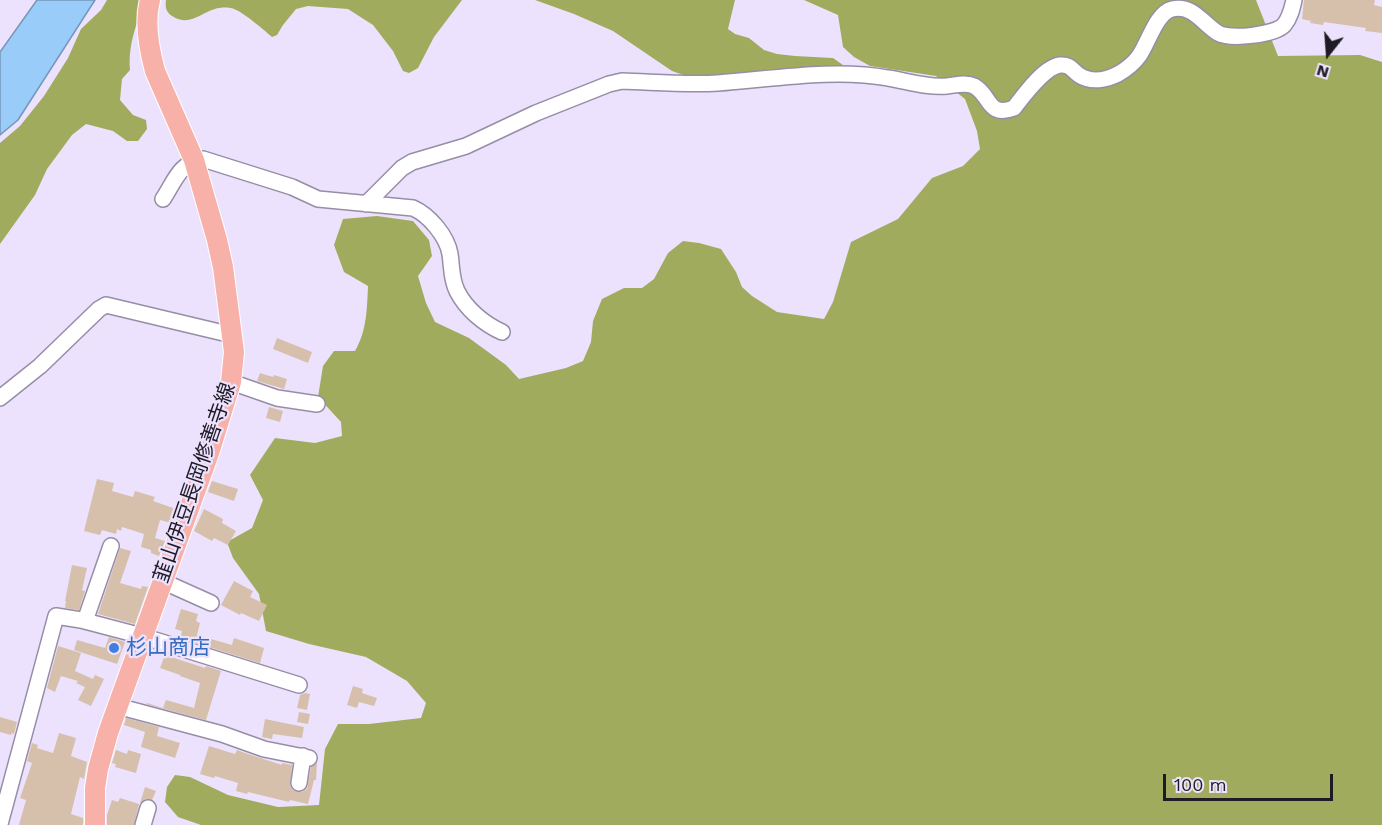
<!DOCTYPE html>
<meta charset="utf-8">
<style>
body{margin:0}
#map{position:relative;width:1382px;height:825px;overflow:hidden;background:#ece2fd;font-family:"Work Sans",sans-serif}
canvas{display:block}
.north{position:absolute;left:1298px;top:24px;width:60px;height:60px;-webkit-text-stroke:4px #ece2fd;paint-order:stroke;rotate:197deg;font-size:16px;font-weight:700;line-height:24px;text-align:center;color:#1e1b24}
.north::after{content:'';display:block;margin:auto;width:21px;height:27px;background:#1e1b24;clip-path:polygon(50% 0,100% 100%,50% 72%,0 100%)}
.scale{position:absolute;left:1163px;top:774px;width:170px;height:27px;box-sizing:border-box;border:3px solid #1e1b24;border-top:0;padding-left:8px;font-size:18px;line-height:21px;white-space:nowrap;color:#1e1b24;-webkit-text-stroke:4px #ece2fd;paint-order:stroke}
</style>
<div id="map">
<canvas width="1382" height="825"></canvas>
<div class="north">N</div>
<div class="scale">100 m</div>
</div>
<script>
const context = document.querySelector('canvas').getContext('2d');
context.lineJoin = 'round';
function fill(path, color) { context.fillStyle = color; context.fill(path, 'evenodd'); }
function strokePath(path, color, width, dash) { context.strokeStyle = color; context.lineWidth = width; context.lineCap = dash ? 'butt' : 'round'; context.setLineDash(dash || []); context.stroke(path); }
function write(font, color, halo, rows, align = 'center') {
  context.font = font + ' "Work Sans","Noto Sans JP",sans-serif'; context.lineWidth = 4.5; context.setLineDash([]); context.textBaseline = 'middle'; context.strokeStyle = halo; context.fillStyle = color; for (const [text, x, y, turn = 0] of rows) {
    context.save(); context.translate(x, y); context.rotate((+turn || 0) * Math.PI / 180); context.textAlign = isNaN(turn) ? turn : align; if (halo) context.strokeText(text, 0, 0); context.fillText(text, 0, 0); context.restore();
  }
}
const forest = new Path2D(`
 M 107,0 L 144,0 C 137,25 128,43 130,70 L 122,79 L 120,100 L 133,115 L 146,120 L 147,129 L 138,141 L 127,141 L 113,131 L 86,124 L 72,135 L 47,169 L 35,195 L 0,244 L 0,143 L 20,126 L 44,96 L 68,58 L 81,29 L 101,10 Z
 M 166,0 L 462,0 L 434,37 L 418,68 L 409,73 L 403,71 L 393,51 L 373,25 L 348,9 L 308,6 L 296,9 L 283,25 L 277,35 L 272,37 C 264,30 243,12 234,9 C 230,7 220,7 215,9 C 200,13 190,27 172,16 C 166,12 165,7 166,0 Z
 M 535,0 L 735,0 L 728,29 L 735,34 L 749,38 L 764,50 L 777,54 L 795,56 L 833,58 L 843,65 L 841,70 L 692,78 L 672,71 L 613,31 L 574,14 Z
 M 804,0 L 1256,0 L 1278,56 L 1360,55 L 1382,62 L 1382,825 L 201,825 L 178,817 L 165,802 L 167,787 L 175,775 L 190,777 L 228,795 L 278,807 L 319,805 L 325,749 L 338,724 L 369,724 L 421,718 L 426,703 L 407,681 L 366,657 L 309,644 L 266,631 L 259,594 L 233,558 L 227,542 L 252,528 L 263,500 L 250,475 L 275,438 L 315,443 L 342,436 L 341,422 L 318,397 L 323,366 L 334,351 L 355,351 C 367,331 367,308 368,286 L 344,272 L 334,245 L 343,219 L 377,216 L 413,221 L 429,240 L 432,256 L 418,276 L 426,303 L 435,322 L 469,338 L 506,365 L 519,379 L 566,368 L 583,361 L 591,342 L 593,321 L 602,299 L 624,288 L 642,288 L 654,279 L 668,253 L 683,241 L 699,243 L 721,249 L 736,272 L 742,287 L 752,296 L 777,312 L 824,319 L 833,302 L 851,242 L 898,219 L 932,178 L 963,166 L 980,149 L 977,131 L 965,99 L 936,76 L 870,66 L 854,57 L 843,47 L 838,15 Z`);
const water = new Path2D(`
 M 37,0 L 95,0 L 18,120 L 0,135 L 0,52 Z`);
const building = new Path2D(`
 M 1304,0 L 1375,0 L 1374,5 L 1382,7 L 1382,33 L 1365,31 L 1366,28 L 1324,22 L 1323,25 L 1310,23 L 1311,21 L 1302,19 Z
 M 277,338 L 312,352 L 308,363 L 273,349 Z
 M 260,373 L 273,377 L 274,375 L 287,379 L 284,389 L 257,381 Z
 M 269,407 L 283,411 L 280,422 L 266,418 Z
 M 97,479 L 114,483 L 112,491 L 133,497 L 135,491 L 155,497 L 153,501 L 176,509 L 171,523 L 160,520 L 155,538 L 165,541 L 159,556 L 151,553 L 151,550 L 141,547 L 144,534 L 122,527 L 121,531 L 117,529 L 116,534 L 102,530 L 100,535 L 84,531 Z
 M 212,481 L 238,489 L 234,501 L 208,492 Z
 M 204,509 L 223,519 L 222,523 L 236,531 L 228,545 L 214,538 L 212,541 L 194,531 Z
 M 120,548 L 131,551 L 120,583 L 141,589 L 142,586 L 148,587 L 135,624 L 98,614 Z
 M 72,565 L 87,568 L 82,590 L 85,591 L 79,610 L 65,608 L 66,601 L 65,601 Z
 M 234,581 L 253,591 L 250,597 L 267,605 L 259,621 L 241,613 L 240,615 L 221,605 Z
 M 181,609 L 198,614 L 196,621 L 200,623 L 197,635 L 232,645 L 234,638 L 264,648 L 260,663 L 180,638 L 182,631 L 175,629 Z
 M 109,637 L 125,642 L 117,664 L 74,650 L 77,640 L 105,648 Z
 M 58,646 L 81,653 L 75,671 L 93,679 L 95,675 L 104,679 L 91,706 L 78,700 L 85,687 L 76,683 L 78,681 L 61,676 L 55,692 L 47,688 Z
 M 165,655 L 205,668 L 206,666 L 221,671 L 206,720 L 146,704 L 147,703 L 163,708 L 166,700 L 194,708 L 200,683 L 180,676 L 180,675 L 160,668 Z
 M 353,686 L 363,689 L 362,693 L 377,698 L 374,706 L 359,702 L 357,708 L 347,705 Z
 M 305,693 L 310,694 L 307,710 L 297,708 L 300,695 Z
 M 299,712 L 310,714 L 308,724 L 297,722 Z
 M 0,717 L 17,722 L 14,734 L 12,733 L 11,735 L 0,732 Z
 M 126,718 L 159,727 L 157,736 L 180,743 L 175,758 L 141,747 L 145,732 L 124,725 Z
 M 265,719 L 304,727 L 302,738 L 273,734 L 272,739 L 262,737 Z
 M 59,733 L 76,738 L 71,756 L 87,762 L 84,779 L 80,777 L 71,814 L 83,818 L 83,825 L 19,825 L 26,800 L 20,798 L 32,763 L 27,761 L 32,743 L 38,745 L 37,748 L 53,753 Z
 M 209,746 L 235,754 L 237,750 L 245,753 L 282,765 L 282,763 L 292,765 L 290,786 L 293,790 L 297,792 L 302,792 L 307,789 L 311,767 L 317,763 L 316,780 L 314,780 L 308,804 L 290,800 L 289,802 L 248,792 L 247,794 L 236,791 L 238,783 L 215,776 L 214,778 L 200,774 Z
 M 116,750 L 127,754 L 128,750 L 141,754 L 136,773 L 115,767 L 116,764 L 112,763 Z
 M 145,787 L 156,791 L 152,800 L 145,799 L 140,803 Z
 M 120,798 L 139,804 L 134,825 L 107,825 L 107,815 L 112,800 L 118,802 Z`);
const minor = new Path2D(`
 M 163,199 C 175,181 179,163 203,159 L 292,187 L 318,199 L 413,208 C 429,215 447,236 450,254 C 452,267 451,279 457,291 C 466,309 484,324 502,332
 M 366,204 L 402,168 L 412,162 L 466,146 L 536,113 L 609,84 L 622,81 C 654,82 686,85 718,83 C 773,79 834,68 888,78 C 907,81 928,88 947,86 C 956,85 966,82 974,86 C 991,95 987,118 1014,108 C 1024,95 1044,67 1060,65 C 1070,64 1073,71 1079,75 C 1091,83 1106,80 1118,74 C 1125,70 1134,63 1139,56 C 1148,44 1156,13 1172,9 C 1193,4 1203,24 1218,33 C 1230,40 1275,35 1284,25 C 1290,18 1292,9 1294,0
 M 231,382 L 277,398 L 317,404
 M 0,398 L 40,366 L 99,309 L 106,305 L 232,335
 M 162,581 L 211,603
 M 85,621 L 111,546
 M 117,706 L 222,734 L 264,749 L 309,758
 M 299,783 L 303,756
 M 0,824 L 56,616 L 81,620 L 142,636 L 299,685
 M 143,825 L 148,808`);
const major = new Path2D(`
 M 95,825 L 95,788 L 98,769 L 108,733 L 209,453 L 231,382 L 234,352 L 223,267 L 217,240 L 194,160 L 155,71 C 149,49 144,22 150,0`);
const markers = [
 [114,648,6,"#3f7fe0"]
];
const streetNames = [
 ["韮山伊豆長岡修善寺線",195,483,-71]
];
const shopNames = [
 ["杉山商店",126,648]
];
fill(forest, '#a0ab5e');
fill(water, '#99ccf8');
strokePath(water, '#7497b8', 1.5);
fill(building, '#d6c0ac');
strokePath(minor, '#978da6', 18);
strokePath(major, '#fff', 22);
strokePath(minor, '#fff', 15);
strokePath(major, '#f8b1a9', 20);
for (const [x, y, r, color] of markers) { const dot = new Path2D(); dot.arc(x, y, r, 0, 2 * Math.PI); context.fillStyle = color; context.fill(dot); strokePath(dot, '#ece2fd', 2); }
write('21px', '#1e1b24', '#ece2fd', streetNames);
write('21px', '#366cbe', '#ece2fd', shopNames, 'left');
</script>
